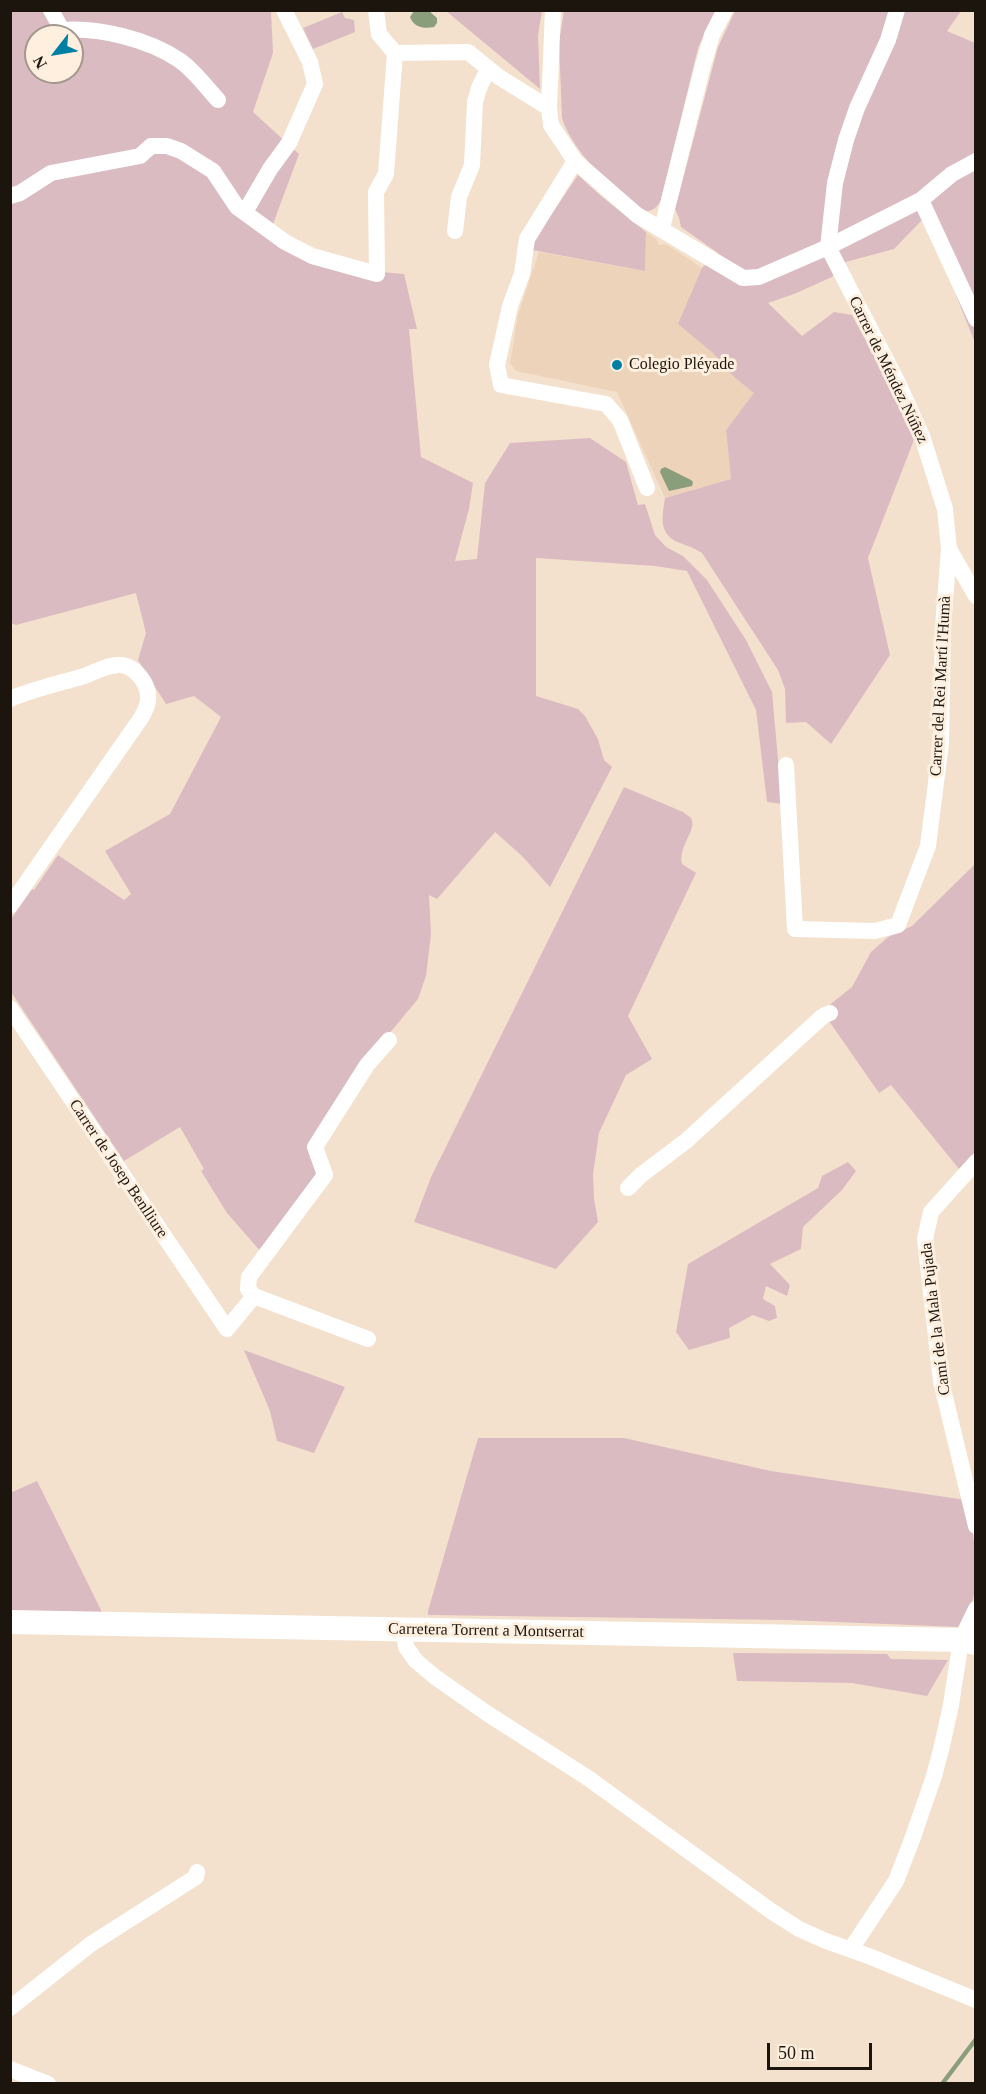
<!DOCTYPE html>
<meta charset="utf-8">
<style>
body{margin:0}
#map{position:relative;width:986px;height:2094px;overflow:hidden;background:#f4e1cd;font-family:Georgia,serif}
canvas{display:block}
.frame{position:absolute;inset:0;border:12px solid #1b150e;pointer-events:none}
.north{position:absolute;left:24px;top:24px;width:60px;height:60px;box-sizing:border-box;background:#feefdf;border:2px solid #a3988b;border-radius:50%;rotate:239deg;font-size:16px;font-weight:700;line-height:24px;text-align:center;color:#1b150e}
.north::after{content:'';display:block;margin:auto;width:21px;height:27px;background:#007fa4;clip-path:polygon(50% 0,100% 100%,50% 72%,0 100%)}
.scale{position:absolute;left:767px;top:2043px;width:105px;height:27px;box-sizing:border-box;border:3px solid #1b150e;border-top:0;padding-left:8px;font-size:18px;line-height:21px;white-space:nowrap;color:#1b150e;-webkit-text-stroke:4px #feefdf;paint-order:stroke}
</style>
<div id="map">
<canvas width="986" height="2094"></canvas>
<div class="frame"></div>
<div class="north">N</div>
<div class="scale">50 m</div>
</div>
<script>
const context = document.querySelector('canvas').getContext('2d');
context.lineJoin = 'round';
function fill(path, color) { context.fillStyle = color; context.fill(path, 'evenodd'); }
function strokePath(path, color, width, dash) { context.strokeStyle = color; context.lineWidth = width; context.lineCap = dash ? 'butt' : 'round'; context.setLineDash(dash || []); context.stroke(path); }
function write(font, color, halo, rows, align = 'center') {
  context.font = font + ' Georgia,serif'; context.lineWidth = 6; context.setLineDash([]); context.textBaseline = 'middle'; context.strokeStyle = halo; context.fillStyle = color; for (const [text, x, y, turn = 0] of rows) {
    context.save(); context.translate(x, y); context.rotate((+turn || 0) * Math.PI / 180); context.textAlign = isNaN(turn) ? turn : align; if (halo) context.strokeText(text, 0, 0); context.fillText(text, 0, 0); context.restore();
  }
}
const built = new Path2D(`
 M 646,232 L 656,239 L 659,245 L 666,244 L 702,268 L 679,324 L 713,353 L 734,377 L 755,393 L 726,430 L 731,479 L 665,498 L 617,392 L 516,371 L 510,363 L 518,315 L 539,252 L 645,271 Z`);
const green = new Path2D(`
 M 10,11 L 271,11 L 273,53 L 253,112 L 299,154 L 273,224 L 297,244 L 381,272 L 404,274 L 417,329 L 409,329 L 421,457 L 473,483 L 469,509 L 455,561 L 477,559 L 485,483 L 510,443 L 590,438 L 626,462 L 638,505 L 645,504 L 655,535 L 666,547 L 683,556 L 707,580 L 746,640 L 772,692 L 782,804 L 767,802 L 756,710 L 687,571 L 655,566 L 536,558 L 536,696 L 578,709 L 585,716 L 598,739 L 604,760 L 612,767 L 550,887 L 522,856 L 495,832 L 437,899 L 429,895 L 431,934 L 426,976 L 418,999 L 388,1035 L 311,1143 L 317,1173 L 261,1252 L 227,1213 L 201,1171 L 204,1169 L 180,1127 L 124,1161 L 11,992 L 11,919 L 32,889 L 34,890 L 58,855 L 124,900 L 131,894 L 105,851 L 170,814 L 221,717 L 194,696 L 166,704 L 138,660 L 146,633 L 136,593 L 16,625 L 11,623 ZM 36,36 L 72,36 L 72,72 L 36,72 Z
 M 446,11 L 542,11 L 538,35 L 540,89 Z
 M 564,11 L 715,11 L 698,48 L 661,200 C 657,208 651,213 642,211 C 612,185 575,157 562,118 L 559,42 Z
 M 735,11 L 961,11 L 947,31 L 975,43 L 975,343 L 925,217 L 894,249 L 842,263 L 832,277 L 794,294 L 768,303 L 802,336 L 834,312 L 852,315 L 891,387 L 914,440 L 868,558 L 890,655 L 831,744 L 806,722 L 786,723 L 785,689 L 778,670 L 702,553 C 694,548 688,546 680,543 C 658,535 662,517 665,498 L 731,479 L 726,430 L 754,393 L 734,377 L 713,353 L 678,324 L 702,268 L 718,253 L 681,227 L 679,218 L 675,209 L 718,47 Z
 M 342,12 L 345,18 L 354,20 L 355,32 L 313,49 L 303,28 Z
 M 578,175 L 601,196 L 646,232 L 645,271 L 532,250 L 532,243 Z
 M 624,787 L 683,812 L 691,818 C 698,829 678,846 682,864 L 696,873 L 628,1016 L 652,1059 L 626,1075 L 599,1133 L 593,1174 L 594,1199 L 598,1222 L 556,1269 L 414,1222 L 431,1177 Z
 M 975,864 L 975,1152 L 959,1169 L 891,1085 L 879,1093 L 822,1011 L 852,987 L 871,952 L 888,937 L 912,926 Z
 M 848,1162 L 856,1171 L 842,1190 L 803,1227 L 801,1249 L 770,1264 L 790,1285 L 787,1296 L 766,1286 L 763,1299 L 775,1306 L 777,1318 L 769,1321 L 753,1315 L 729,1328 L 730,1338 L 689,1350 L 676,1332 L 688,1264 L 818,1188 L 822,1176 Z
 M 244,1350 L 345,1387 L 314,1453 L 277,1441 L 270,1411 Z
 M 478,1438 L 624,1438 L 771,1471 L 966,1500 C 975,1536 986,1598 959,1627 L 787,1620 L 428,1615 L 428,1611 Z
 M 37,1481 L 44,1495 L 102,1612 L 11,1612 L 10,1493 Z
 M 733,1653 L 887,1654 L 891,1659 L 948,1660 L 927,1696 L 852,1683 L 737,1681 Z`);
const water = new Path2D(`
 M 414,11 L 429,11 L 437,18 L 437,23 L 434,27 C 425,29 414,28 410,17 Z
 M 665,467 L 691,480 L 693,482 L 692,486 L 669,491 L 660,472 L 661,469 Z`);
const stream = new Path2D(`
 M 942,2084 L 976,2039`);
const street = new Path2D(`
 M 51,10 L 62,30 C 98,27 148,39 179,60 C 193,69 206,87 218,100
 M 376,10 L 379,34 L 395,53 L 468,52 L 499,77 L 549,108
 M 553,10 L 549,108 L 551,125 L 575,161 L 637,215 L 743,278 L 759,277 L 828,247 L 921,200
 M 897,10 L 888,40 L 857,108 L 846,140 L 835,183 L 828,247 L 899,385 L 922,436 L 945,509 L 949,549 L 976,596
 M 575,161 L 527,239 L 522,274 L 510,306 L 497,365 L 501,385 L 606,404 L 620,420 L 647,488
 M 976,161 L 952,174 L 921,200 L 976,319
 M 10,196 L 20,193 L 51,173 L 140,156 L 151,146 L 167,146 L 181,151 L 213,171 L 237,207 L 285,242 L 312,256 L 377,274 L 376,192 L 386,174 L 395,53
 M 245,212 L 270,169 L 289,143 L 315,84 L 310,62 L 284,10
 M 662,228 L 702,69 L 712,35 L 725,10
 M 455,231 L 459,197 L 472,165 L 475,102 L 479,88 L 488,69
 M 10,699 C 34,689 57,684 81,677 C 94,673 107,664 121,665 C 132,666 140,675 145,684 C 151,697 148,706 141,718 L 10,906
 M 786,765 L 795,929 L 875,931 L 898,925 L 928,846 L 941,743 L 943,627 L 949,549
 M 10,1008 L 227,1329 L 254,1296 L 368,1339
 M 976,1162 L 931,1212 L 925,1239 L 941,1381 L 976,1526
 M 628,1188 L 641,1175 L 686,1141 L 823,1016 L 830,1013
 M 254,1296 L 248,1289 L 249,1277 L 325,1175 L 315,1147 L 367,1065 L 389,1040
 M 403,1629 L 406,1647 L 416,1661 L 435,1677 L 488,1714 L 588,1778 L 771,1911 L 799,1929 L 826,1941 L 871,1957 L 976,2000
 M 851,1949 L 896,1881 L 913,1837 L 934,1776 L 941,1750 L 951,1705 L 961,1640 L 976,1609
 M 10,2008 L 91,1944 L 196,1877 L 197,1872
 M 10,2069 L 48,2084`);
const secondary = new Path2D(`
 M 10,1622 L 961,1640 L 976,1643`);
const markers = [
 [617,365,6,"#007fa4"]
];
const poiNames = [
 ["Colegio Pléyade",629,365]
];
const streetNames = [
 ["Carrer de Méndez Núñez",888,370,64],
 ["Carrer del Rei Martí l'Humà",941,686,-87],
 ["Carrer de Josep Benlliure",118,1169,56],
 ["Camí de la Mala Pujada",936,1319,-97],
 ["Carretera Torrent a Montserrat",486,1631,1]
];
fill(built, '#ecd3ba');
fill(green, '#dbbbc2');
fill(water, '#8b9e7b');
strokePath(stream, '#8b9e7b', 4.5);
strokePath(street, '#fff', 16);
strokePath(secondary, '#fff', 24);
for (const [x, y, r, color] of markers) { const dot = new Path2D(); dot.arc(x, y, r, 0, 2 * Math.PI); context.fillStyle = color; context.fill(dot); strokePath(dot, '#feefdf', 2); }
write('16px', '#1b150e', '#feefdf', poiNames, 'left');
write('16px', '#1b150e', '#feefdf', streetNames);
</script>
